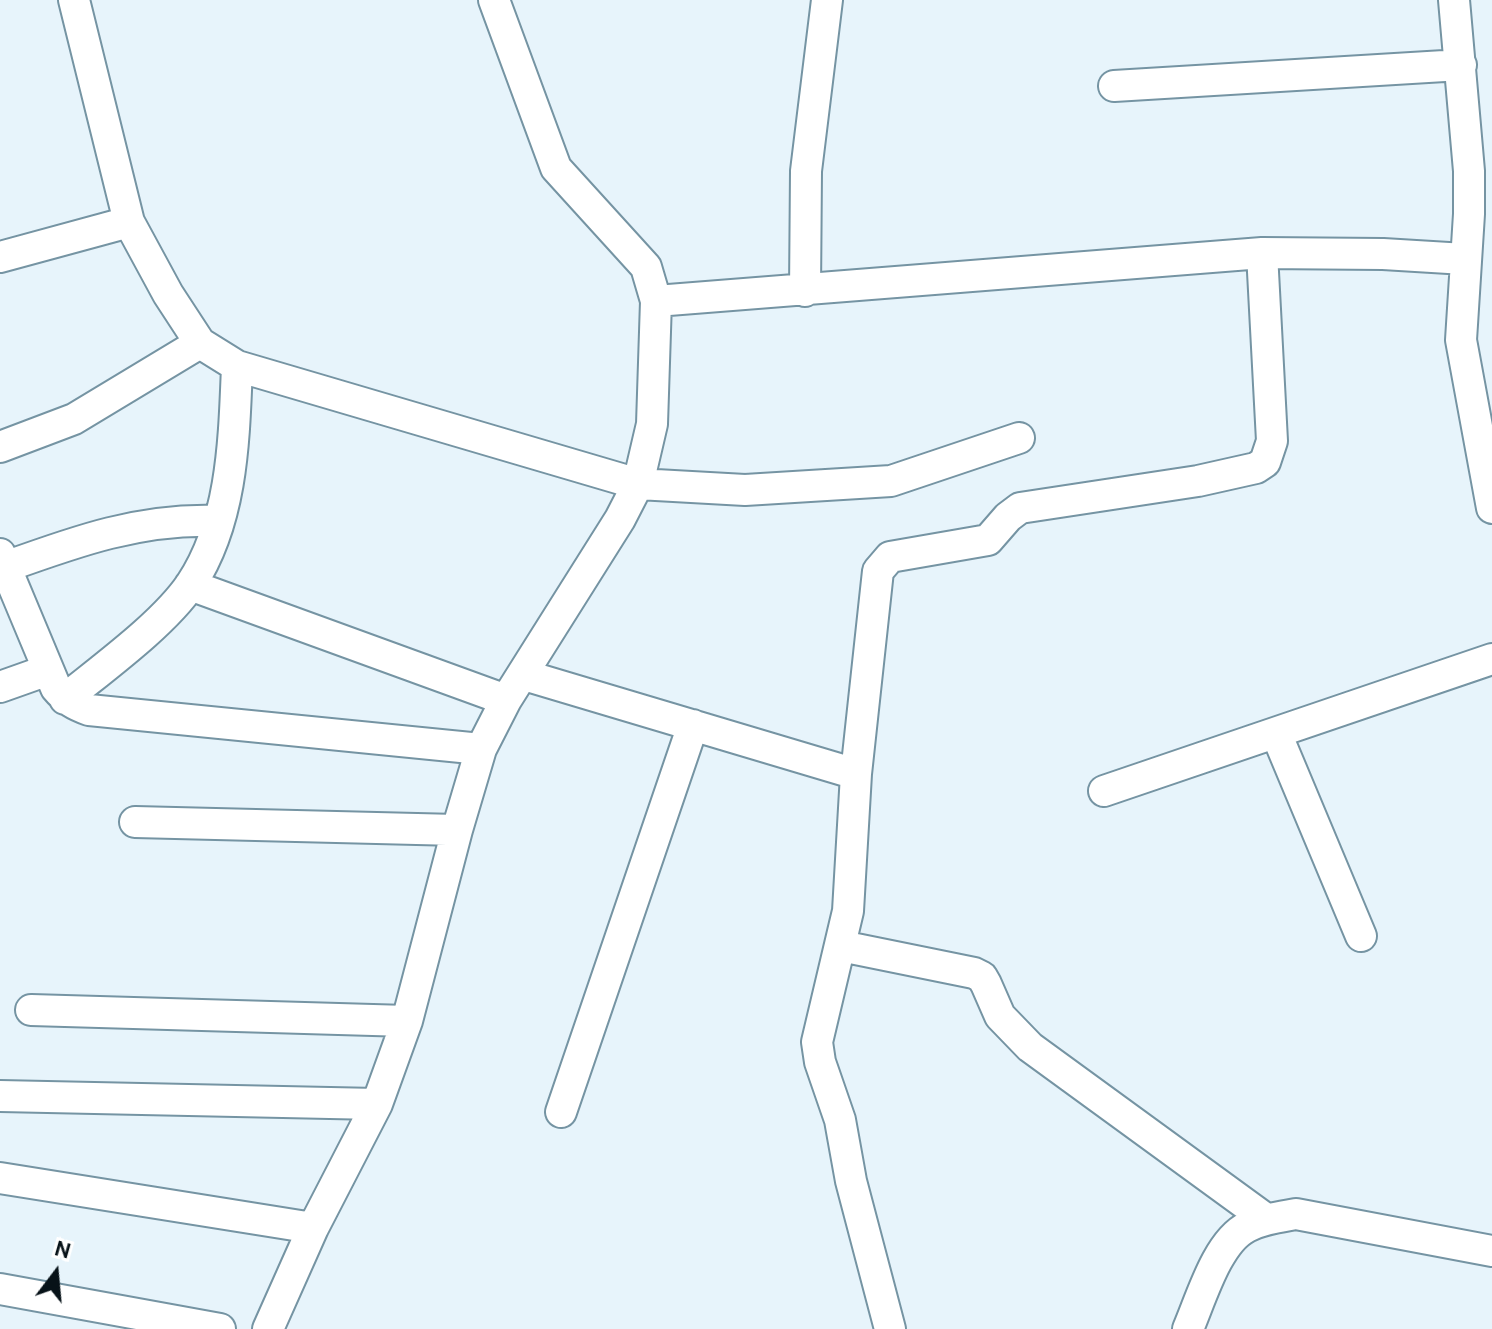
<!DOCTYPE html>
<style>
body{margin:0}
#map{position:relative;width:1492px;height:1329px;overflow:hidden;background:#e7f4fb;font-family:Cabin,sans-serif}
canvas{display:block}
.north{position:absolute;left:16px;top:1233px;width:80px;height:80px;-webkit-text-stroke:6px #fff;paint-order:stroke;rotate:16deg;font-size:22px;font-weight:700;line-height:32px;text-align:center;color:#071218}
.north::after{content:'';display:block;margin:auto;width:28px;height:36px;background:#071218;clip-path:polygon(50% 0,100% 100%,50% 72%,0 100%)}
</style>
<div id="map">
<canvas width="1492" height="1329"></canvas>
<div class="north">N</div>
</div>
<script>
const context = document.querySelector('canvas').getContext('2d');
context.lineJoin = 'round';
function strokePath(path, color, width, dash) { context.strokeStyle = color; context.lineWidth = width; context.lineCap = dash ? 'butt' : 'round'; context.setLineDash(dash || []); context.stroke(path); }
const street = new Path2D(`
 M 74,0 L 129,222 L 168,294 L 200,343 L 237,366 L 638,484 L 745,490 L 891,481 L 1019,438
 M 1454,0 L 1469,171 L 1469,214 L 1461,340 L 1492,508
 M 1114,86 L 1461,65
 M 0,257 L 129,222
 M 805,291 L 806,171 L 827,0
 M 656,301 L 1262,253 L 1383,254 L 1465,259
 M 0,447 L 74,419 L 200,343
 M 0,554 L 56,688 C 66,700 75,705 89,710 L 481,749
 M 5,567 C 77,541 141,518 218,521
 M 190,585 L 506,700
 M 524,675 L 856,774
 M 0,687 L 48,670
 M 65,699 C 103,668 164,624 191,584 C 233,520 234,439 237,366
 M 1276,733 L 1361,936
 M 1104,791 L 1492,659
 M 135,822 L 457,830
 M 841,946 L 974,973 L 982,977 L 986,984 L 1000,1016 L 1030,1047 L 1266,1219
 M 31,1010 L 407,1021
 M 0,1096 L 377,1104
 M 561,1112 L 693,725
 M 0,1178 L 313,1228
 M 0,1289 L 220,1329
 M 268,1329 L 313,1228 L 377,1104 L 407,1021 L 457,830 L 481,749 L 506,700 L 620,519 L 638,484 L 652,424 L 656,301 L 646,267 L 556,168 L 494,0
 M 890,1329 L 851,1181 L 840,1120 L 820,1062 L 817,1042 L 848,911 L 856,774 L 878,571 L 890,557 L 988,540 L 1008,517 L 1020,508 L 1198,481 L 1256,468 L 1265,462 L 1272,441 L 1262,253
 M 1188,1329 C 1201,1299 1217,1242 1247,1227 C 1262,1219 1279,1217 1296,1214 L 1492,1251`);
strokePath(street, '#7594a3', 34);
strokePath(street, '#fff', 30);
</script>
